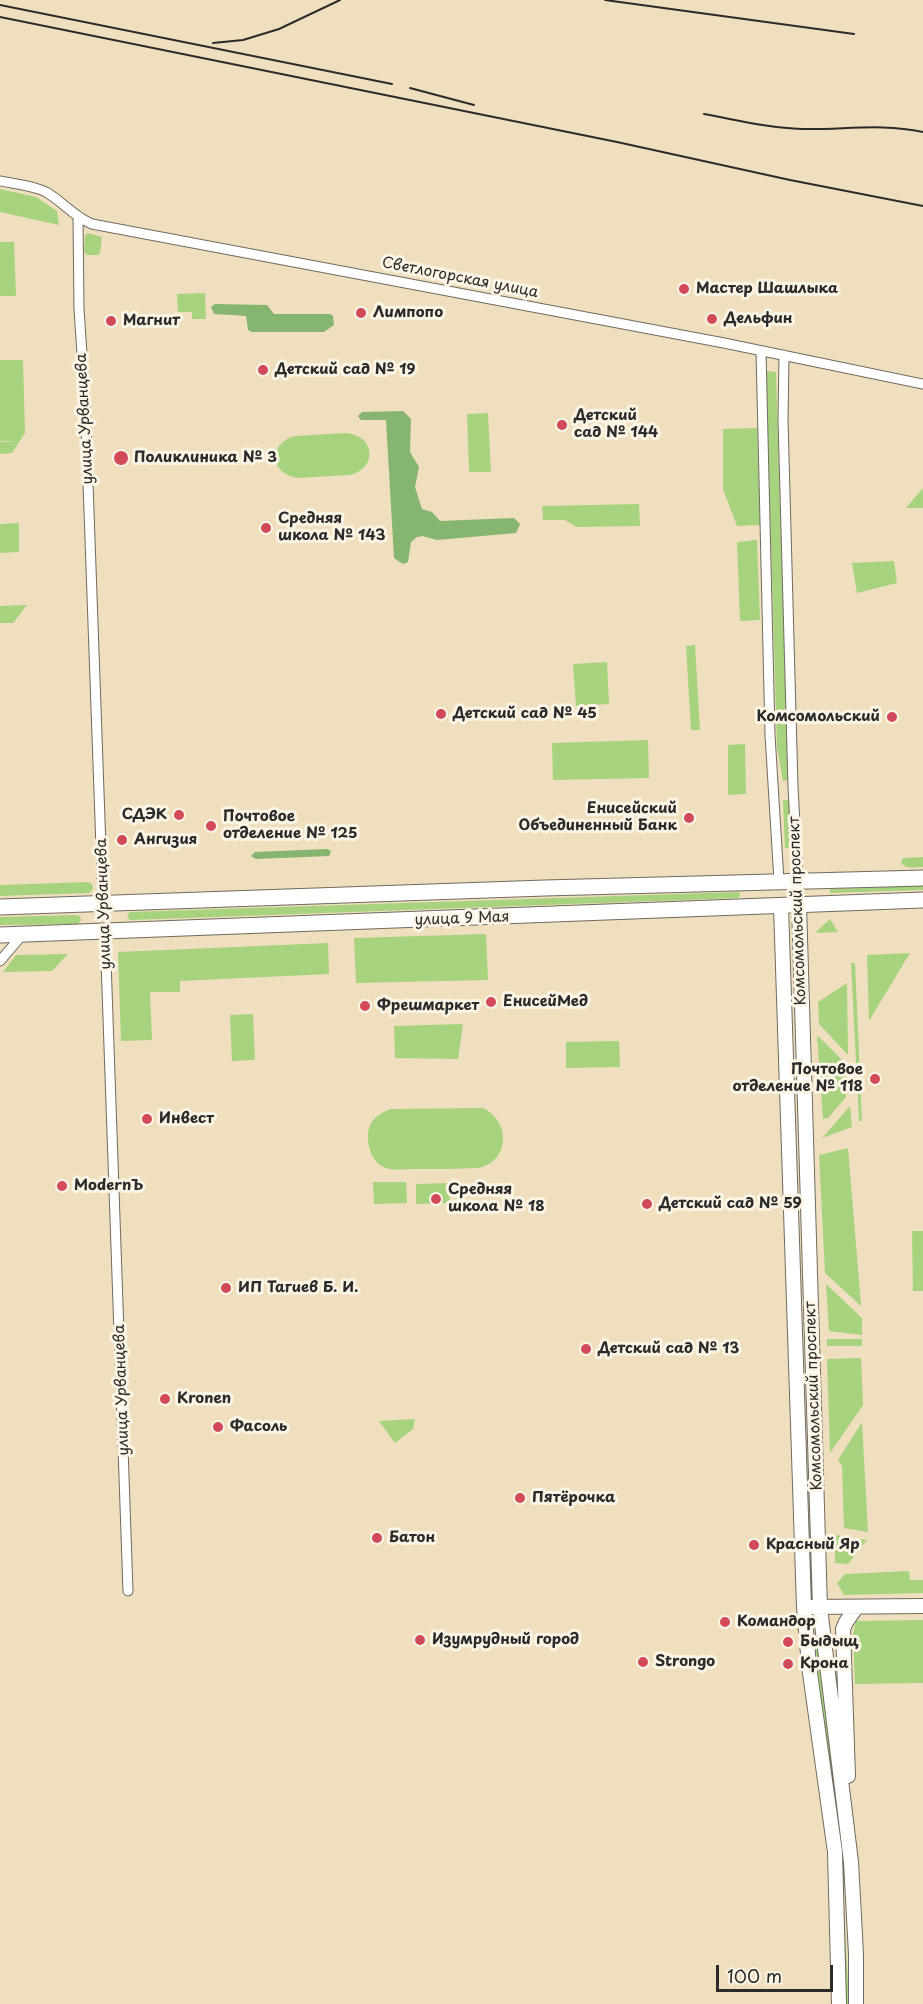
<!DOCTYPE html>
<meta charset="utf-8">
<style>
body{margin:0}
#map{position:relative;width:923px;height:2004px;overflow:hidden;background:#efdfbe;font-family:"Playpen Sans",sans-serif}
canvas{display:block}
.scale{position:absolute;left:716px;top:1965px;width:117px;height:27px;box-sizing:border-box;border:3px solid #2b2b2b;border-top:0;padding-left:8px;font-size:18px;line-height:21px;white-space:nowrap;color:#2b2b2b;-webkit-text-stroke:4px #fcf5e5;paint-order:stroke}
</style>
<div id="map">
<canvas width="923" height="2004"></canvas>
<div class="scale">100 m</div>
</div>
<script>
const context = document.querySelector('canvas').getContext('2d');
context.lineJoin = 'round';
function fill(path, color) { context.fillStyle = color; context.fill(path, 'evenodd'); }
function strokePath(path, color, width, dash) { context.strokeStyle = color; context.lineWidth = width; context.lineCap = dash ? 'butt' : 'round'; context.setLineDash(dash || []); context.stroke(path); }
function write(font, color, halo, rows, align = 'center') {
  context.font = font + ' "Playpen Sans",sans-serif'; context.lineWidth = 6; context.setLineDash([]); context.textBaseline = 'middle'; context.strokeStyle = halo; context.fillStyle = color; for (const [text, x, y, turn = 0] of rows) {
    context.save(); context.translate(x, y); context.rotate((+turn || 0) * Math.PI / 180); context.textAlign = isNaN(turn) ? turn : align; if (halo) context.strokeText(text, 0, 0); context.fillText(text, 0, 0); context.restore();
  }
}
const green = new Path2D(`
 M 0,189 L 36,197 L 57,211 L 59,225 L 0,212 Z
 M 87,233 L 102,237 L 100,253 L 98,255 L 87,255 L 84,252 L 85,236 Z
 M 0,242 L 14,242 L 16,296 L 0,296 Z
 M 205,293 L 206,319 L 192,319 L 192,312 L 178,312 L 177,294 Z
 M 0,360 L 23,360 L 25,433 L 12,453 L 0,454 L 0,442 L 18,441 L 0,441 Z
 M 766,371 L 776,372 L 788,780 L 783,781 L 777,747 Z
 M 488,413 L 491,472 L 469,472 L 467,414 Z
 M 757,428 L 760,525 L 737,526 L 723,489 L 723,429 Z
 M 347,433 C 375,436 378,468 350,475 L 298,478 C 270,475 267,443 295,436 Z
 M 923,488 L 923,508 L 906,508 Z
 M 639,504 L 640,526 L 576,527 L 565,520 L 543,520 L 542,506 Z
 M 19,523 L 19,552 L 0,553 L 0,524 Z
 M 757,540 L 760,620 L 740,621 L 737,542 Z
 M 894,561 L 897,583 L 857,593 L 852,563 Z
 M 27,605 L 13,623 L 0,623 L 0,606 Z
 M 695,645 L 700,730 L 691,730 L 686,646 Z
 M 607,662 L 609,704 L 576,706 L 573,664 Z
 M 648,740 L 649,778 L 553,780 L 552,743 Z
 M 745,744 L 746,794 L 728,795 L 728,745 Z
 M 783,800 L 789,800 L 790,848 L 785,848 Z
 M 923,857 L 923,867 C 915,867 905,870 901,862 L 903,858 Z
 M 87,882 L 92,884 L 93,889 L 89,893 L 0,896 L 0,885 Z
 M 923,886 L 923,890 L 830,893 L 830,889 Z
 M 739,892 L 740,896 L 738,898 L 131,920 L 127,918 L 129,912 Z
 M 76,915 L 80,916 L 81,920 L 78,924 L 0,925 L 0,917 Z
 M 830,919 L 838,932 L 815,933 Z
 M 486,934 L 488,980 L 356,983 L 354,938 Z
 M 328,943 L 329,974 L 180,981 L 180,992 L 150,992 L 152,1040 L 121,1041 L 118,952 Z
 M 910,953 L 869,1021 L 867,955 Z
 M 68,954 L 52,971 L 3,972 L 16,955 Z
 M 851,963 L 855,963 L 862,1121 L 859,1121 Z
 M 847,983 L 848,1055 L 819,1024 L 818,1002 Z
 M 253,1014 L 255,1060 L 232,1061 L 230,1015 Z
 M 463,1024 L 458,1059 L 395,1058 L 394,1026 Z
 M 817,1035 L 845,1063 L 846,1097 L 828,1118 L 823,1119 Z
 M 619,1041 L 620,1067 L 566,1068 L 566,1042 Z
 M 850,1106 L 852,1127 L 822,1138 Z
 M 483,1108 C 510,1121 511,1160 479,1168 C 457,1169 436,1169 414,1169 C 406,1169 394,1171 386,1168 C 373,1164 367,1147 368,1134 C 369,1120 379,1113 391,1109 Z
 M 848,1148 L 861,1305 L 861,1306 L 825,1273 L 819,1155 Z
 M 373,1182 L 406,1182 L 407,1203 L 374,1204 Z
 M 449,1183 L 450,1203 L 416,1204 L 416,1184 Z
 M 912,1231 L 923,1231 L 923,1291 L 913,1291 Z
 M 826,1284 L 862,1318 L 862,1335 L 829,1331 Z
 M 827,1339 L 862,1339 L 862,1346 L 827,1346 Z
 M 861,1358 L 863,1405 L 830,1453 L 827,1359 Z
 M 415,1419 L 413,1429 L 395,1443 L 379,1421 Z
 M 862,1422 L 868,1532 L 844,1528 L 842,1466 L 838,1460 Z
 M 835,1535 L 867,1540 L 848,1564 L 835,1563 Z
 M 909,1571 L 910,1580 L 923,1580 L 923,1593 L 844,1595 L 837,1583 L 845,1574 Z
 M 923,1620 L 923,1683 L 855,1684 L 853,1634 L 856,1621 Z
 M 811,1635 L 817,1635 L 840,1826 L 849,2004 L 845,2004 Z`);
const forest = new Path2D(`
 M 215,304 L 267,305 L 274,314 L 330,314 L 333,316 L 334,325 L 324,332 L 252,332 L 248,330 L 246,316 L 214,314 L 211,307 Z
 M 403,411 L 411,419 L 410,452 L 419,467 L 415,487 L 422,509 L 432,512 L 440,521 L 514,518 L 520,524 L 516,533 L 437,540 L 423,536 L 417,537 L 411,542 L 408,562 L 403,564 L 394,558 L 386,420 L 361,420 L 358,416 L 362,412 Z
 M 327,849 L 331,851 L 329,856 L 256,859 L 251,856 L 255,852 Z`);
const street = new Path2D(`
 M 0,181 C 15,184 32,185 46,192 C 62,201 74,217 92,224 L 724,343 L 923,384
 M 78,218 L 79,309 L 85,399 L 103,904
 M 761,351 L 770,735 L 779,881
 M 784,355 L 783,420 L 793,787 L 798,881
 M 105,932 L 128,1591
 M 0,961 L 23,934`);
const secondary = new Path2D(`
 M 799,904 L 820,1608 L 851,1862 L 856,1954 L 856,2004
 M 781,906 L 804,1607 L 809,1666 L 835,1852 L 839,2004
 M 811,1607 L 923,1606
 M 848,1776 L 843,1629 L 846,1622 L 856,1608`);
const primary = new Path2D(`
 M 0,907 L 545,888 L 923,878
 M 0,935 L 923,900`);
const rail = new Path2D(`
 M 605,0 L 854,34
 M 0,5 L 392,84
 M 0,17 L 617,142 L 790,180 L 923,206
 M 213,43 L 243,40 L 279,29 L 340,0
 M 410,88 L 474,105
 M 704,114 C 737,120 769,128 802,129 C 843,130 882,123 923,132`);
const markers = [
 [684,289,6,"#d1495b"],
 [361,313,6,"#d1495b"],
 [712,319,6,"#d1495b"],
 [111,321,6,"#d1495b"],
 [263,370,6,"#d1495b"],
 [562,425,6,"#d1495b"],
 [121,458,8,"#d1495b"],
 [266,528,6,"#d1495b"],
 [441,714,6,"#d1495b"],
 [892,717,6,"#d1495b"],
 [179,815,6,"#d1495b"],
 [689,818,6,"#d1495b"],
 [211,826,6,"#d1495b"],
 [122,840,6,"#d1495b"],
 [491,1002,6,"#d1495b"],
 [365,1006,6,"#d1495b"],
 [875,1079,6,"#d1495b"],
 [147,1119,6,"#d1495b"],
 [62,1186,6,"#d1495b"],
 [436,1199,6,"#d1495b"],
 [647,1204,6,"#d1495b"],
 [226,1288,6,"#d1495b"],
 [586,1349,6,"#d1495b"],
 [165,1399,6,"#d1495b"],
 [218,1427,6,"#d1495b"],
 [520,1498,6,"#d1495b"],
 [377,1538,6,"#d1495b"],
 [754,1545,6,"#d1495b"],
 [725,1622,6,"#d1495b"],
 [420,1640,6,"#d1495b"],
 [788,1642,6,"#d1495b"],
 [643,1662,6,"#d1495b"],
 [788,1664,6,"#d1495b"]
];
const streetNames = [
 ["Светлогорская улица",460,278,11],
 ["улица Урванцева",85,419,-93],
 ["улица Урванцева",104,904,-92],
 ["Комсомольский проспект",798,911,-92],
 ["улица 9 Мая",462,919,-2],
 ["улица Урванцева",122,1390,-92],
 ["Комсомольский проспект",814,1396,-92]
];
const poiNames = [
 ["Мастер Шашлыка",696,289],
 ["Лимпопо",373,313],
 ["Дельфин",724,319],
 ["Магнит",123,321],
 ["Детский сад № 19",275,370],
 ["Детский",574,416],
 ["сад № 144",574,433],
 ["Поликлиника № 3",134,458],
 ["Средняя",278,519],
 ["школа № 143",278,536],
 ["Детский сад № 45",453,714],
 ["Комсомольский",880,717,"right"],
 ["Енисейский",677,809,"right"],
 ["Объединенный Банк",677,826,"right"],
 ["СДЭК",167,815,"right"],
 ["Почтовое",223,817],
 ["отделение № 125",223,834],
 ["Ангизия",134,840],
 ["ЕнисейМед",503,1002],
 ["Фрешмаркет",377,1006],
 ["Почтовое",863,1070,"right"],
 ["отделение № 118",863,1087,"right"],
 ["Инвест",159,1119],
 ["ModernЪ",74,1186],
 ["Средняя",448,1190],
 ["школа № 18",448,1207],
 ["Детский сад № 59",659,1204],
 ["ИП Тагиев Б. И.",238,1288],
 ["Детский сад № 13",598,1349],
 ["Kronen",177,1399],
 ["Фасоль",230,1427],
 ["Пятёрочка",532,1498],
 ["Батон",389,1538],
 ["Красный Яр",766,1545],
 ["Командор",737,1622],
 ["Изумрудный город",432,1640],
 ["Быдыщ",800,1642],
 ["Strongo",655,1662],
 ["Крона",800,1664]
];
fill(green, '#a7d37f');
fill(forest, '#85b56e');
strokePath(street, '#706a5e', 11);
strokePath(secondary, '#706a5e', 16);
strokePath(primary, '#706a5e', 17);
strokePath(street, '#fff', 9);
strokePath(secondary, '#fff', 14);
strokePath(primary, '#fff', 15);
strokePath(rail, '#2b2b2b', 2);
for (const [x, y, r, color] of markers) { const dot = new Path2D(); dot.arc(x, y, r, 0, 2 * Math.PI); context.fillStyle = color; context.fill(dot); strokePath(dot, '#fcf5e5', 2); }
write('15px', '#2b2b2b', '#fcf5e5', streetNames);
write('bold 15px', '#2b2b2b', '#fcf5e5', poiNames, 'left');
</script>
